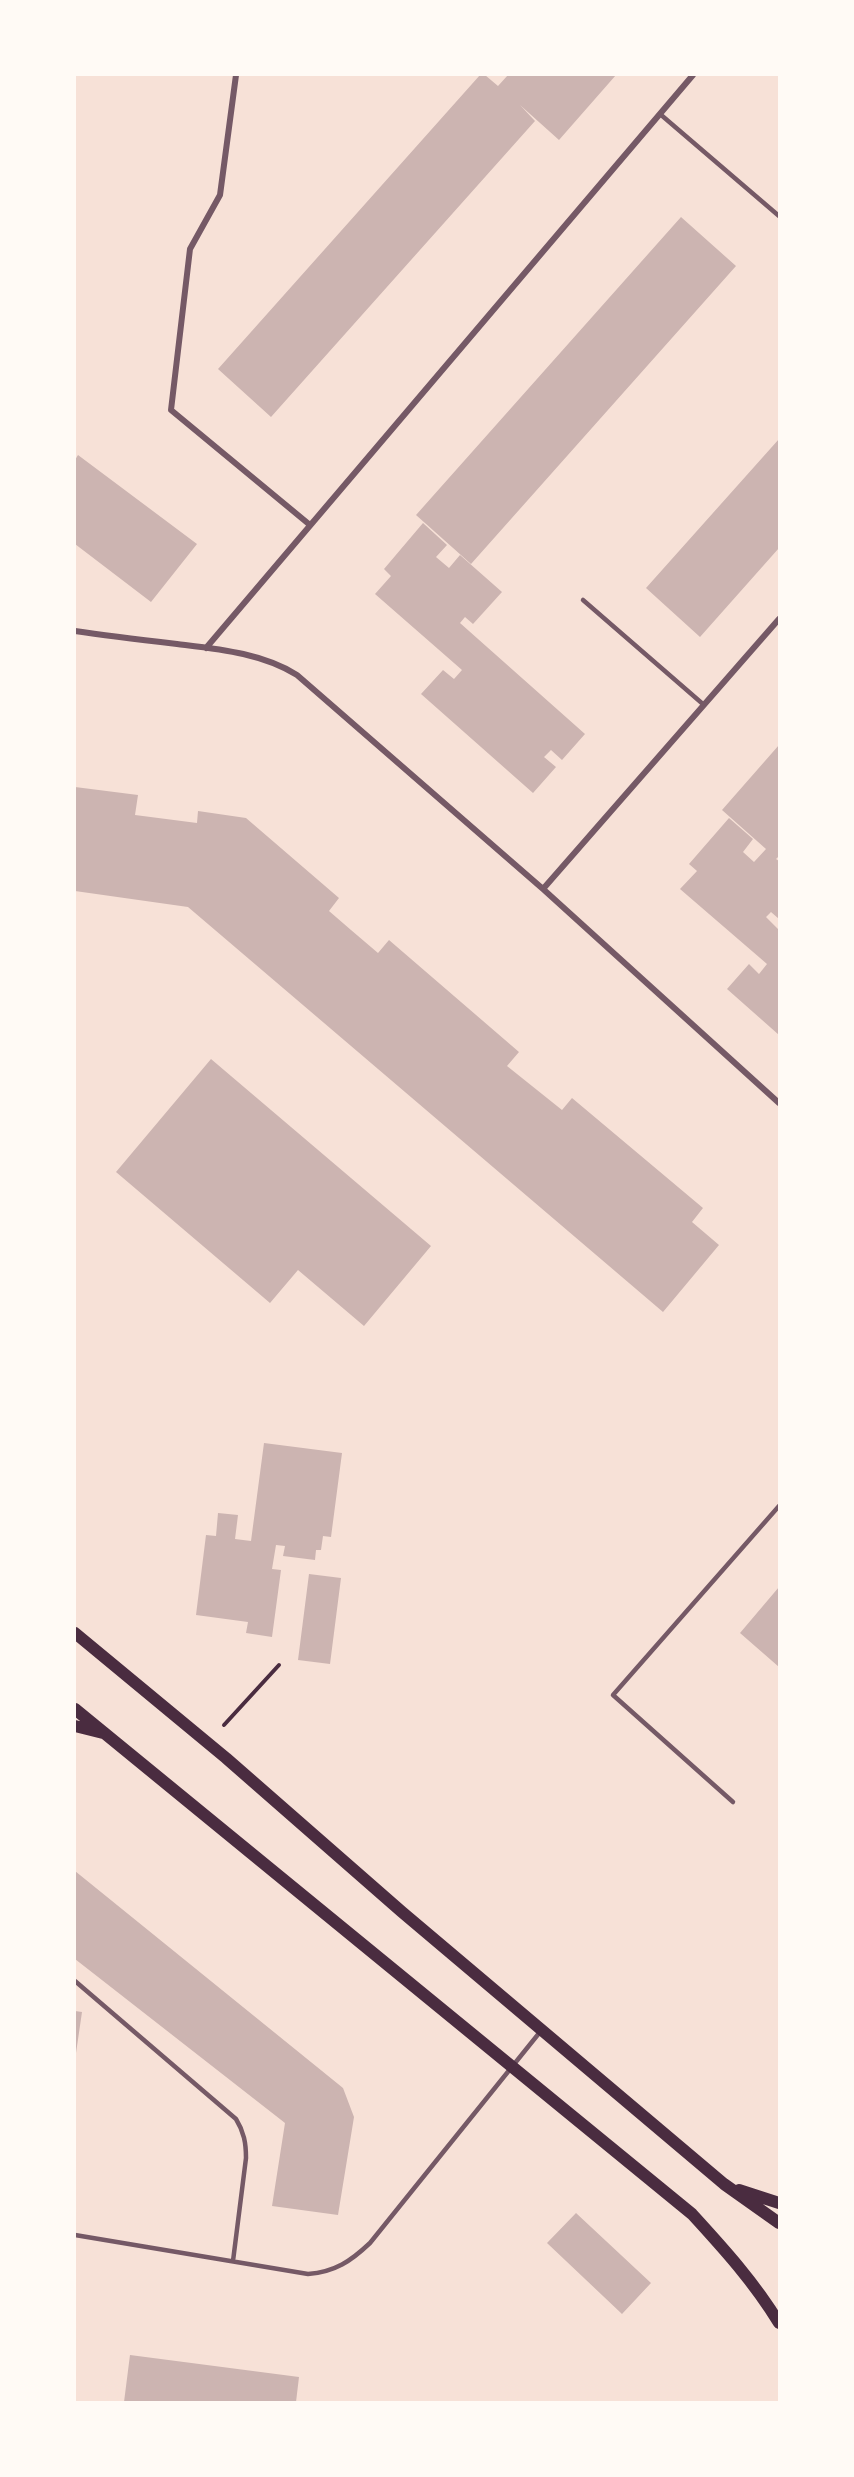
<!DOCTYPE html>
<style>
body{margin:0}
#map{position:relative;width:854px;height:2477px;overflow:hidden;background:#f7e1d7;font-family:Helvetica,sans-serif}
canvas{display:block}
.frame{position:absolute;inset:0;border:76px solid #fffaf5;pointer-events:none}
</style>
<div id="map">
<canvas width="854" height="2477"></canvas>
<div class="frame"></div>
</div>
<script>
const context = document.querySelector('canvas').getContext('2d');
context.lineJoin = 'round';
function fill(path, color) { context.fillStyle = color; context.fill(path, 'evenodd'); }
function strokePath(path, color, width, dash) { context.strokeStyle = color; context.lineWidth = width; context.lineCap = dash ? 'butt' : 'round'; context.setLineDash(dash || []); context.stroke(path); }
const building = new Path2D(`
 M 480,75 L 485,75 L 498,86 L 508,75 L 616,75 L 559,140 L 520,105 L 535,121 L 271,417 L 218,369 Z
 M 681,217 L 736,266 L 471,564 L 416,515 Z
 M 779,439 L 779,548 L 700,637 L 646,588 Z
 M 78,455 L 197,544 L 151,602 L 75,544 L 75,460 Z
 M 423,523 L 447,545 L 436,557 L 449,568 L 460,555 L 502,592 L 473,624 L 465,617 L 460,623 L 585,734 L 562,760 L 551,750 L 544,757 L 556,767 L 533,793 L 421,694 L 443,670 L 454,679 L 462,670 L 375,594 L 391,576 L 384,569 Z
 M 779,745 L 779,856 L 776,859 L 779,861 L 779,919 L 771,912 L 766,917 L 779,930 L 779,1035 L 727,989 L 749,964 L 759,974 L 767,964 L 680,889 L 697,871 L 689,864 L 729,818 L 753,839 L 743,852 L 754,862 L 766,849 L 722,810 Z
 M 75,787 L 138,795 L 135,815 L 197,823 L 198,811 L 246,818 L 339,898 L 329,911 L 351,930 L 378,953 L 389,940 L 519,1052 L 507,1066 L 562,1110 L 572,1098 L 703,1208 L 692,1222 L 719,1245 L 663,1312 L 188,907 L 75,891 Z
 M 211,1059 L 431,1246 L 364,1326 L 298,1270 L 270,1303 L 116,1172 Z
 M 264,1443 L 342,1453 L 331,1537 L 323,1536 L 321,1550 L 316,1550 L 315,1560 L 283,1556 L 285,1546 L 276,1545 L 272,1569 L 281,1570 L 272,1637 L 246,1633 L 248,1622 L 196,1615 L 206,1535 L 216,1536 L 218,1513 L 238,1515 L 235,1539 L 251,1541 Z
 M 309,1574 L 341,1578 L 330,1664 L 298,1660 Z
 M 779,1587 L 779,1667 L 740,1633 Z
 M 75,1871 L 343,2088 L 354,2117 L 338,2215 L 272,2206 L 285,2123 L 75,1959 Z
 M 75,2011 L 82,2012 L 76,2053 L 75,2053 Z
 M 576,2213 L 651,2283 L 622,2314 L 547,2243 Z
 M 130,2355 L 299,2377 L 296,2402 L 124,2402 Z`);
const path = new Path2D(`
 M 224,1725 L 279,1665`);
const service = new Path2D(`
 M 660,114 L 779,216
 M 583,600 L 704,705
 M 733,1802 L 613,1695 L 779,1506
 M 75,1981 L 236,2119 C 244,2132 246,2143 246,2158 L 233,2261
 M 75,2235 L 308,2274 C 335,2272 351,2261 370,2243 L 540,2032`);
const minor = new Path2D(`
 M 236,75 L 220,195 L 190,249 L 171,410 L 310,525
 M 75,631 C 109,636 143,640 177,644 C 218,649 262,653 297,675 L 543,889 L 779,1103
 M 206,648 L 693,75
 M 543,889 L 779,619`);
const secondary = new Path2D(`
 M 75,1633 L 226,1758 L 402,1912 L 724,2184 L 779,2223
 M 75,1709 L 692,2214 C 724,2249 754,2282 779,2323
 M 75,1726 L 103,1733
 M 739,2190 L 779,2203`);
fill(building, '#ccb4b1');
strokePath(path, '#4a2c40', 4);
strokePath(service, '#755966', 4.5);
strokePath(minor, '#755966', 6);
strokePath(secondary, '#4a2c40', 12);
</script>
